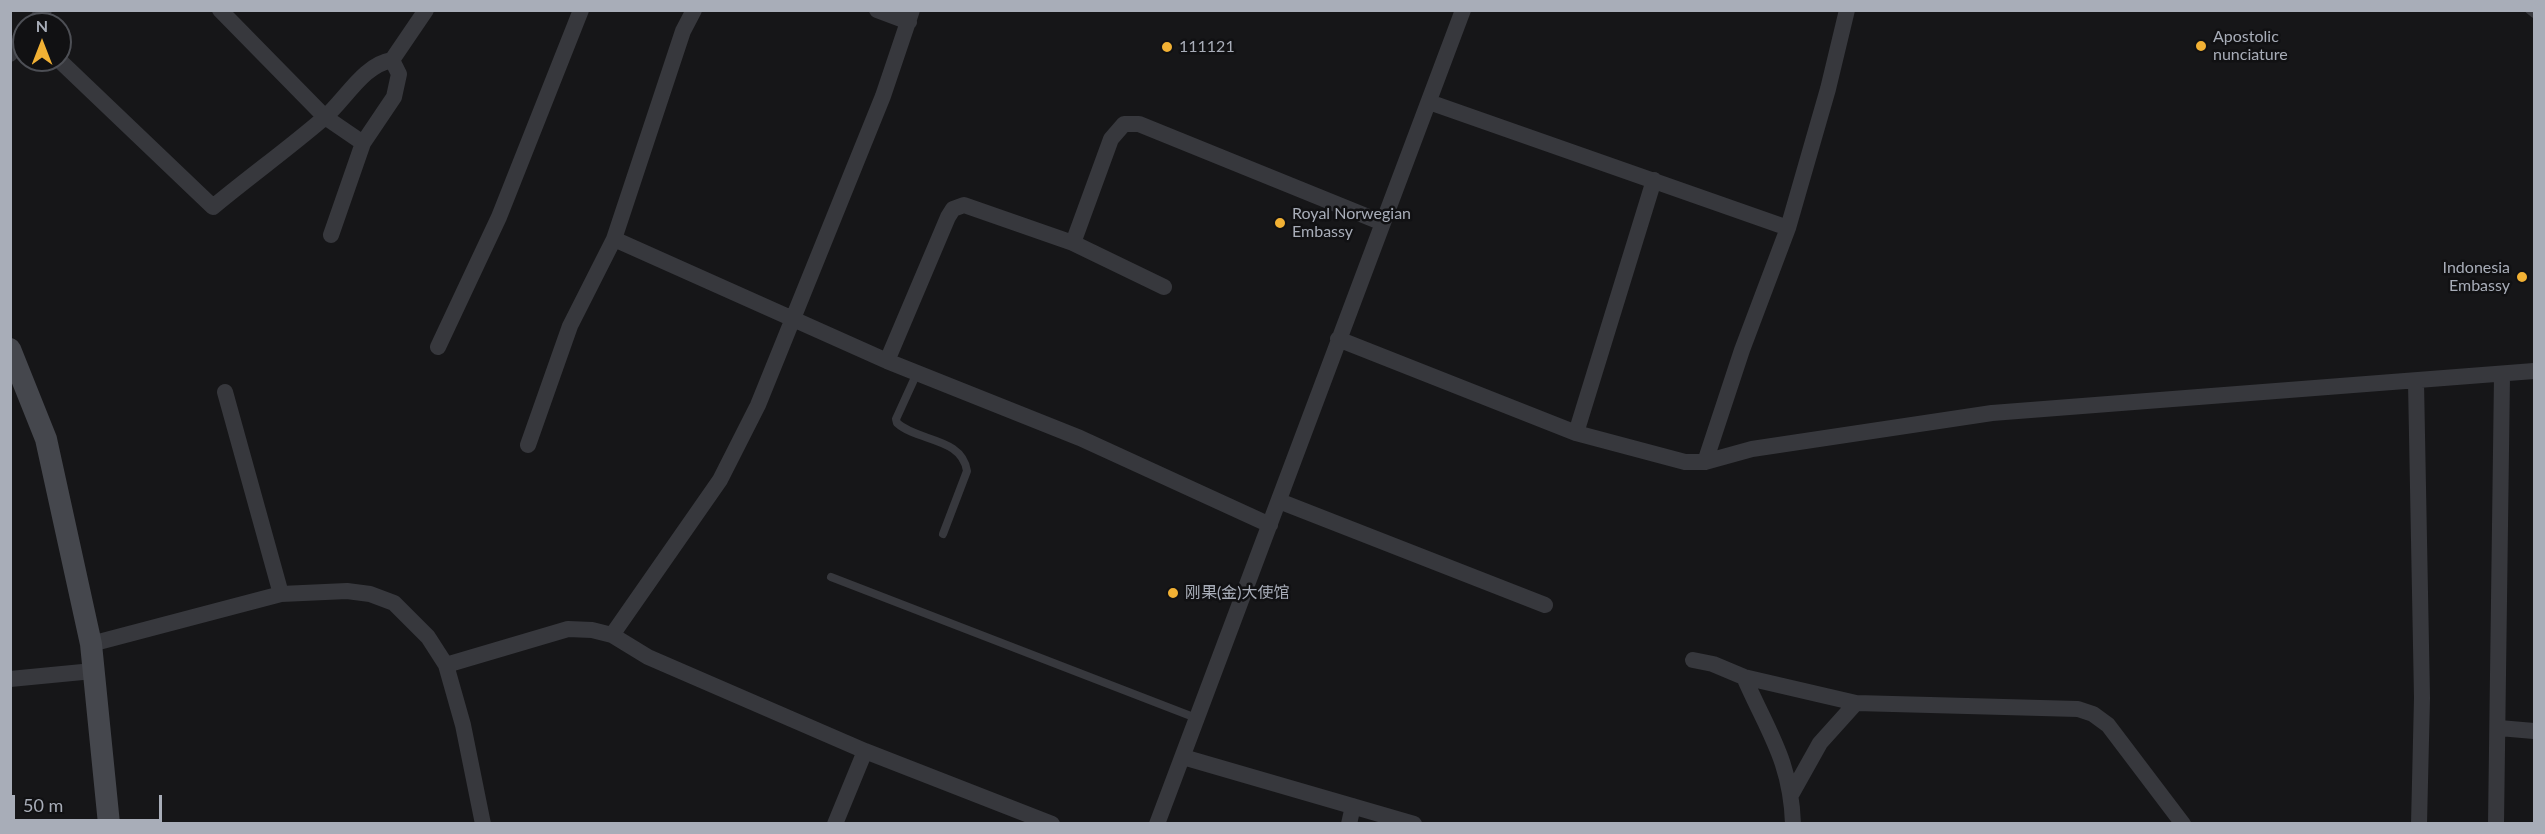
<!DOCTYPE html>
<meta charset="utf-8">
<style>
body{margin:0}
#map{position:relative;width:2545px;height:834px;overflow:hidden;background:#161618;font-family:Lato,sans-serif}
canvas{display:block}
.frame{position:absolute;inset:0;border:12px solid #a8adb8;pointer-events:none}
.north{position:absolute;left:12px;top:12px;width:60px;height:60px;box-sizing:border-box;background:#111113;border:2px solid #4d4f55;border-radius:50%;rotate:0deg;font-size:16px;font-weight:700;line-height:24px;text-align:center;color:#a8adb8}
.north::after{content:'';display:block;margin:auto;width:21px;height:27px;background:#f2b134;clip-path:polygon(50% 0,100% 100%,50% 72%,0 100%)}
.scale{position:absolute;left:12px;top:795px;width:150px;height:27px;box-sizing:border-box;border:3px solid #a8adb8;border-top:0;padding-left:8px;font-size:18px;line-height:21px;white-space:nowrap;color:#a8adb8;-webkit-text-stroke:4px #111113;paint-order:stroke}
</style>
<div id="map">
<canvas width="2545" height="834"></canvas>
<div class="frame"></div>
<div class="north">N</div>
<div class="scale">50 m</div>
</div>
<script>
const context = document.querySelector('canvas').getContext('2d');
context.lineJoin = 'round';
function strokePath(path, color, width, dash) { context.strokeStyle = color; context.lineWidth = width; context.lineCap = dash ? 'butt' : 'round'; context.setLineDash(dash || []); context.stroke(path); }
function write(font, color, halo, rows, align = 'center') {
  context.font = font + ' Lato,"Noto Sans SC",sans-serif'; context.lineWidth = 5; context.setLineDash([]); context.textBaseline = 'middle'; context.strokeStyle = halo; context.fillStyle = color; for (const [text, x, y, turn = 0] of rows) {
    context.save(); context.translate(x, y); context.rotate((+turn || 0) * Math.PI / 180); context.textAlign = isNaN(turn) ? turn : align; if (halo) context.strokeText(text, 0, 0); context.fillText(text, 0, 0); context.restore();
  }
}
const lane = new Path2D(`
 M 2529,10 L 2534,14
 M 917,373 L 896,419 L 897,423 C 918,442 962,437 967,471 L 943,534
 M 831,577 L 1196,718`);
const street = new Path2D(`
 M 220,10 L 325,117 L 363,143
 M 877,10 L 909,22
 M 34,24 L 44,10
 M 10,54 L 24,37
 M 59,60 L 213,207 C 249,177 288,149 324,118 C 346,99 363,65 392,60 L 426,10
 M 1429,102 L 1788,228 L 1742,350 L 1705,462
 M 1788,228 L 1828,89 L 1847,10
 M 331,235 L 363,143 L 394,97 L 399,74 L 392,60
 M 614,239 L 887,361 L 1080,438 L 1270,525
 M 1073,243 L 1111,139 L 1124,124 L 1139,124 L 1383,223
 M 1338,339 L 1576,433 L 1685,462 L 1705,462 L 1752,449 L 1992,413 L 2534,371
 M 438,347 L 499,217 L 581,10
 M 887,361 L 948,217 L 953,209 L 964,205 L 1073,243 L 1164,287
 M 2416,382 L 2422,698 L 2419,824
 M 225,392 L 281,594
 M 1576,433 L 1654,180
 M 528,445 L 570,326 L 614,239 L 683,31 L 694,10
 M 1279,501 L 1545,605
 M 612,635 L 720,480 L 758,405 L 883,96 L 912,10
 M 91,644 L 281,594 L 347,591 L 370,594 L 394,603 L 428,637 L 446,665 L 463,725 L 483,824
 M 1693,660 L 1713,664 L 1744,677 L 1856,703 L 2078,709 L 2093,714 L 2108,725 L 2183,824
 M 446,665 L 568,629 L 592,630 L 612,635 L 648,657 L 865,751 L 1052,824
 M 1744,677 C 1768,732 1791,761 1793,824
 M 10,679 L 93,671
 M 2499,728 L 2534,731
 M 1183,757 L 1414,824
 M 1792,793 L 1820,743 L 1856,703
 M 835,824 L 865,751
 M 1157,824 L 1463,10
 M 1349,824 L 1353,806
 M 2496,824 L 2502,376`);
const secondary = new Path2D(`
 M 10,349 L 46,439 L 91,644 L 109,824`);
const markers = [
 [2201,46,6,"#f2b134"],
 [1167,47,6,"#f2b134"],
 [1280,223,6,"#f2b134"],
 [2522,277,6,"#f2b134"],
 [1173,593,6,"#f2b134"]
];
const poiNames = [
 ["Apostolic",2213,37],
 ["nunciature",2213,55],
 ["111121",1179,47],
 ["Royal Norwegian",1292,214],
 ["Embassy",1292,232],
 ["Indonesia",2510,268,"right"],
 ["Embassy",2510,286,"right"],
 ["刚果(金)大使馆",1185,593]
];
strokePath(lane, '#37383d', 8);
strokePath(street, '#37383d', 16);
strokePath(secondary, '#45474d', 22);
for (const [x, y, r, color] of markers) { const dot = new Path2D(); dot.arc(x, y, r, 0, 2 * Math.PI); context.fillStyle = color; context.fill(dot); strokePath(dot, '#111113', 2); }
write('16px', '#a8adb8', '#111113', poiNames, 'left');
</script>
